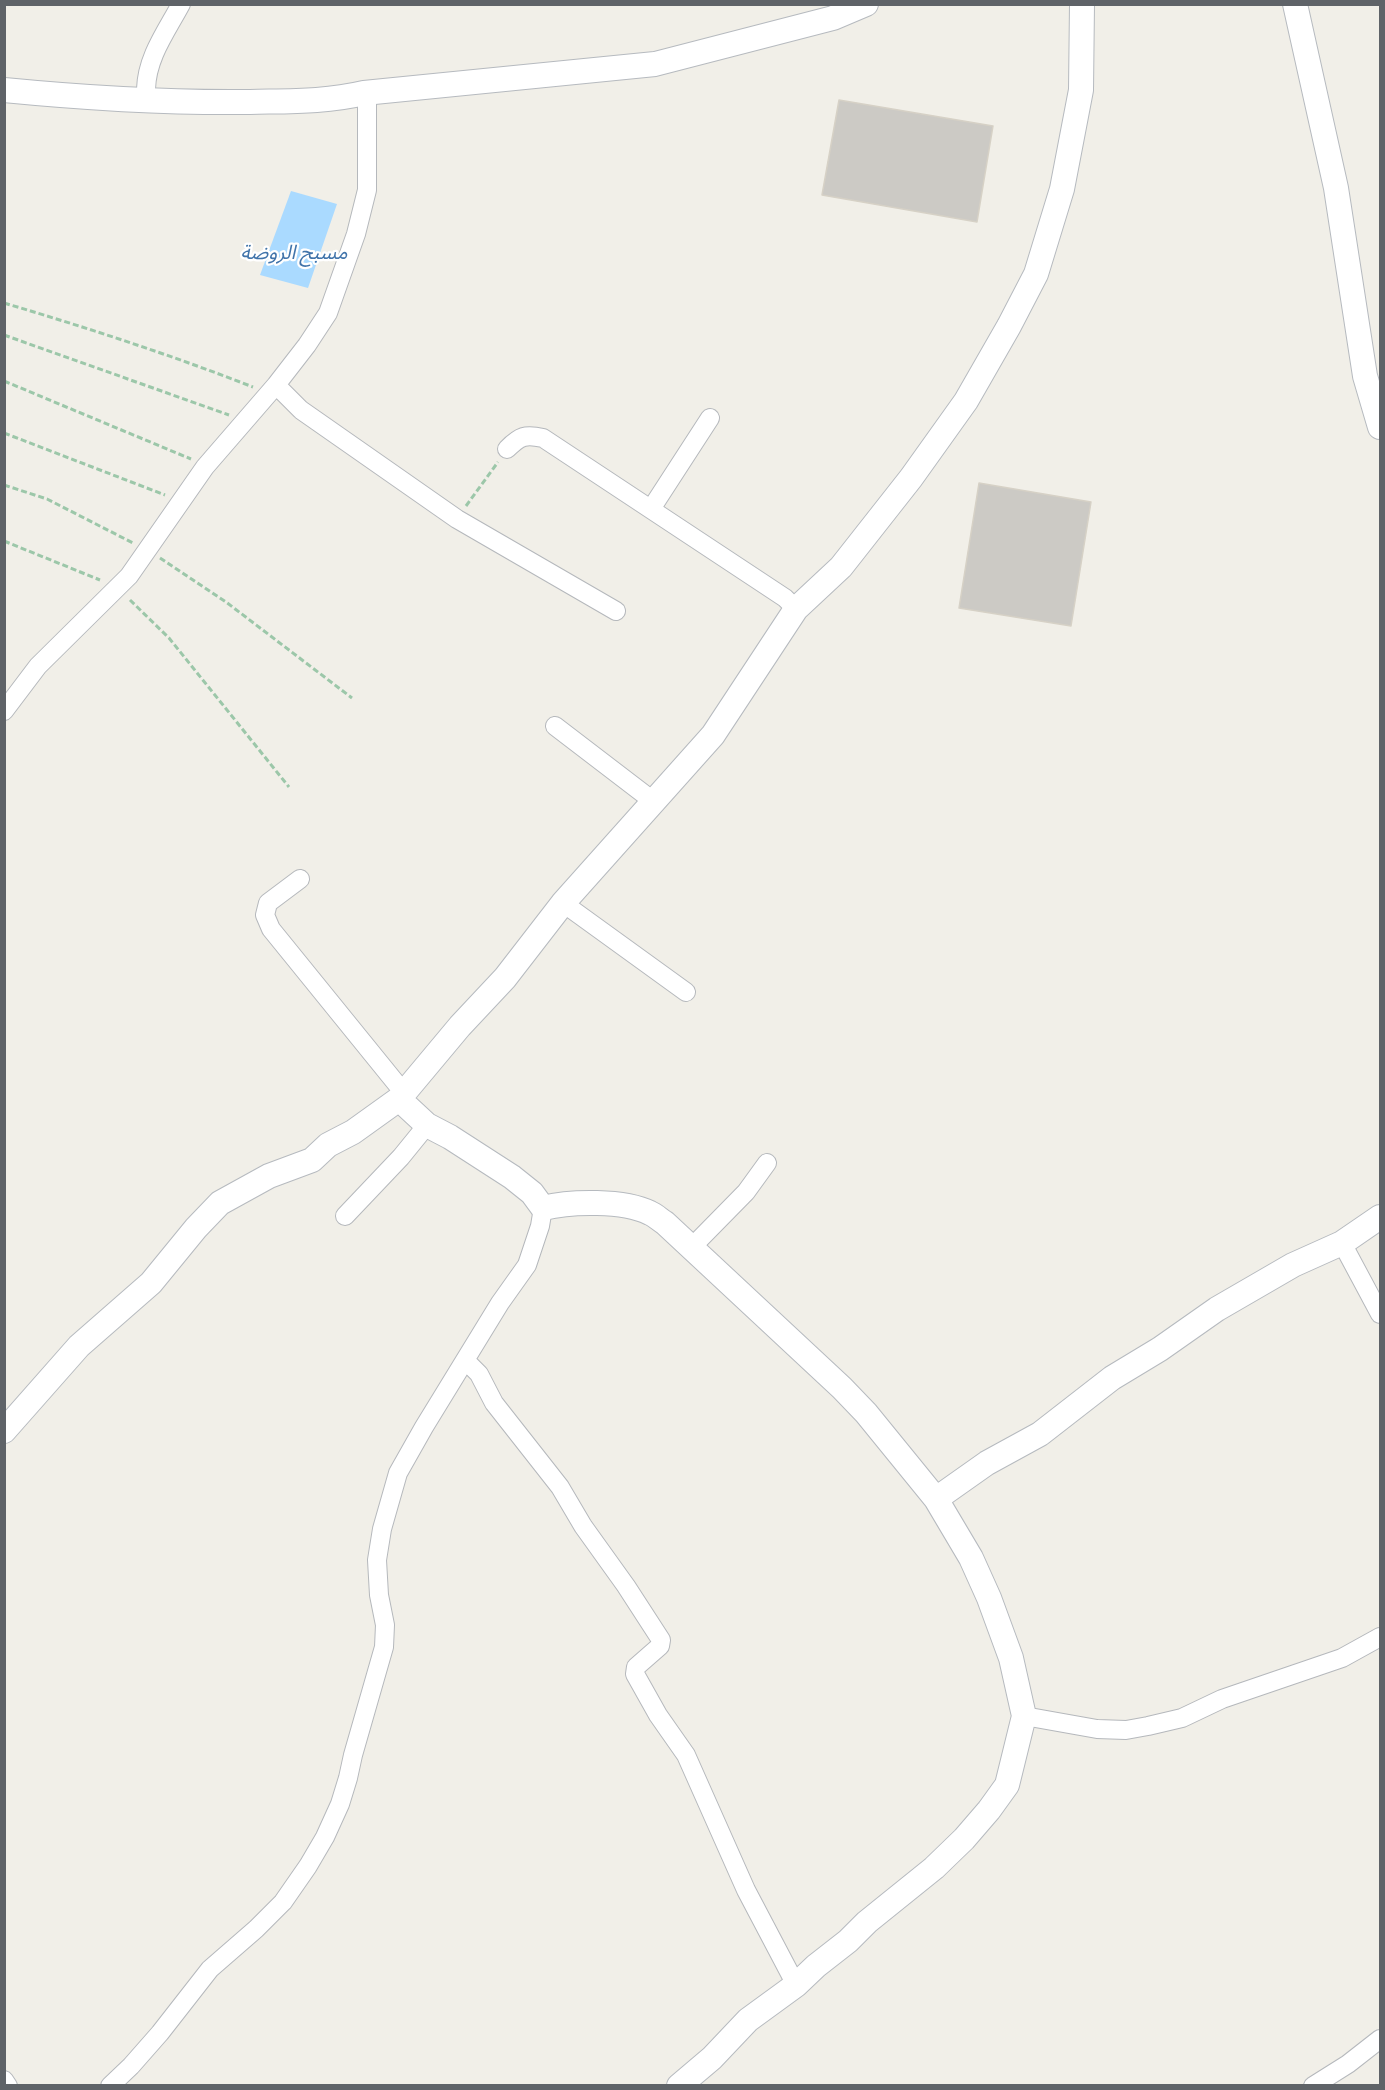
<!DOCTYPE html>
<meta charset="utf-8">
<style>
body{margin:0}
#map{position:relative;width:1385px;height:2090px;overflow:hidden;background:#f1efe8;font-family:Figtree,sans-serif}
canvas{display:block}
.frame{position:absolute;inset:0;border:6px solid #5f6368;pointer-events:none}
</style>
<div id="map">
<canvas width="1385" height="2090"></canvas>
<div class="frame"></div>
</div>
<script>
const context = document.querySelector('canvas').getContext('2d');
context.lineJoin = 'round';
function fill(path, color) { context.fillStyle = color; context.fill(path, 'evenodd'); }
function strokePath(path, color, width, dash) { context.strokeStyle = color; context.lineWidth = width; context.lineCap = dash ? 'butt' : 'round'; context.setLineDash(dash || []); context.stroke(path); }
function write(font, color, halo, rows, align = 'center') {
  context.font = font + ' Figtree,"Noto Sans Arabic",sans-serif'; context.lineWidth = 4.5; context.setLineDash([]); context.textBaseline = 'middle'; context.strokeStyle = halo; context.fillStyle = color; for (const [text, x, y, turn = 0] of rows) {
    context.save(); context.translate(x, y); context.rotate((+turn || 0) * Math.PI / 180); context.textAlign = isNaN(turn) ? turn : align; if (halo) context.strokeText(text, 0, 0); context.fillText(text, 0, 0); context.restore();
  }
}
const water = new Path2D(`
 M 291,191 L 337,204 L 308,288 L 260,275 Z`);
const building = new Path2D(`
 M 839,100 L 993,126 L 977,222 L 822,195 Z
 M 979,483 L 1091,502 L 1071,626 L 959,608 Z`);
const path = new Path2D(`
 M 4,303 C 88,328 171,355 253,387
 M 4,335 L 229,415
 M 4,381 L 191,459
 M 4,433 L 165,495
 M 4,485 L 47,499 L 133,543
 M 466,506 L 498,462
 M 4,541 L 100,580
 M 160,558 L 226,602 L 352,698
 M 130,600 L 169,638 L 289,787`);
const street = new Path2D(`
 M 146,89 C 147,57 166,32 181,4
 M 276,385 L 301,410 L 457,519 L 616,611
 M 507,449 C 520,436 525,434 543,438 L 785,598 L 796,609
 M 651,509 L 710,418
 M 4,711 L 38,666 L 129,576 L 205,467 L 276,385 L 307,345 L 328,313 L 356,234 L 367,190 L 367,93
 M 555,726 L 653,801
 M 300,879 L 268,903 L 265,915 L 271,929 L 404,1093
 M 563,903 L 686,992
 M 345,1216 L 401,1157 L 427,1125
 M 1342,1243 L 1380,1314
 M 691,1248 L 746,1192 L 767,1163
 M 465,1360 L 479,1374 L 494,1403 L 560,1487 L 583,1526 L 626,1586 L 661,1640 L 660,1646 L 636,1667 L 635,1674 L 658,1715 L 686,1755 L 746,1890 L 796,1985
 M 1024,1716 L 1097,1729 L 1126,1730 L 1148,1726 L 1182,1718 L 1222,1699 L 1342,1658 L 1380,1637
 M 4,2080 L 8,2086
 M 110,2086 L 131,2066 L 160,2033 L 210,1969 L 256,1929 L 283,1902 L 308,1866 L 325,1837 L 340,1804 L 348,1778 L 353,1755 L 384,1647 L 385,1625 L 379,1595 L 377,1560 L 382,1529 L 398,1473 L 424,1427 L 500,1303 L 527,1265 L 540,1226 L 543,1208
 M 1313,2086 L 1348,2064 L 1380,2039`);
const secondary = new Path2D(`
 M 1295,4 L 1336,188 L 1365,376 L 1380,427
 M 4,90 C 86,98 168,103 250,102 C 288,101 326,102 364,93 L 655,64 L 833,18 L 866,4
 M 399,1099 L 427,1125 L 450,1137 L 512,1177 L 532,1193 L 543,1208 C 571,1201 624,1200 650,1213 C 655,1215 660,1220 665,1223 L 842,1388 L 866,1413 L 936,1499 L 971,1558 L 989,1598 L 1011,1658 L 1024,1716 L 1007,1785 L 989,1810 L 964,1839 L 934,1868 L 867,1922 L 848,1941 L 816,1966 L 796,1985 L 748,2020 L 712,2058 L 679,2086
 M 4,1431 L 79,1346 L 151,1283 L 196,1228 L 220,1203 L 269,1176 L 312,1160 L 328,1145 L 353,1132 L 399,1099 L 460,1026 L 505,978 L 563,903 L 713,735 L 796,609 L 841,567 L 911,478 L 966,401 L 1009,326 L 1036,274 L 1062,189 L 1081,90 L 1082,4
 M 936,1499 L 987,1463 L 1040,1434 L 1112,1378 L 1160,1349 L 1217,1309 L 1293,1265 L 1342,1243 L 1380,1217`);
const waterNames = [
 ["مسبح الروضة",294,253]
];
fill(water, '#aadaff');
fill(building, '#cccac5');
strokePath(building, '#d6d1c6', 1.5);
strokePath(street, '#b5b8bc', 20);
strokePath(secondary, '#b6babf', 26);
strokePath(path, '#9cc7a9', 3, [6, 3]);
strokePath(street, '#fff', 18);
strokePath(secondary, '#fff', 24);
write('italic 20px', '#4174aa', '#fff', waterNames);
</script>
